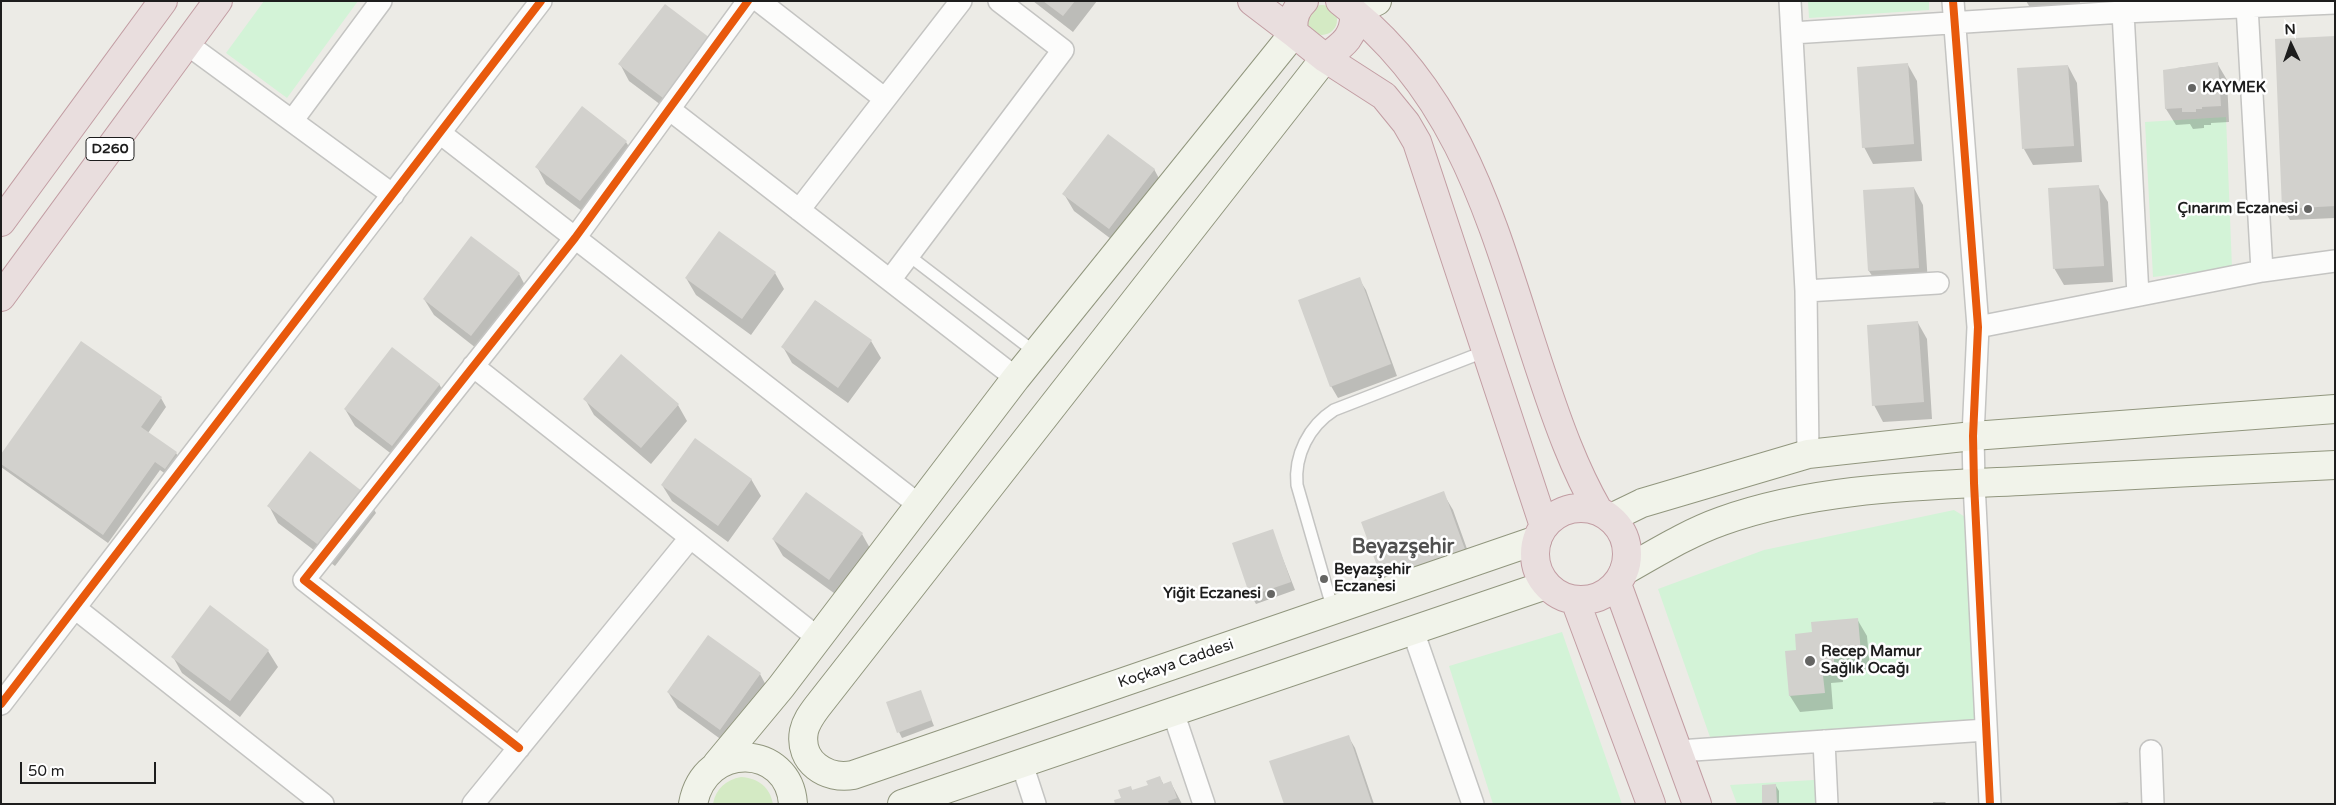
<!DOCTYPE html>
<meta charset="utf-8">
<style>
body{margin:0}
#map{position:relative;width:2336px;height:805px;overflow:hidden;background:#ecebe6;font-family:"Varela Round",sans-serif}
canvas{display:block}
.frame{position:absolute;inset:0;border:2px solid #1d1d1d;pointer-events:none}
.north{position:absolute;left:2266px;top:20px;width:50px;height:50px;-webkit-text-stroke:4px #fff;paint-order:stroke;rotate:357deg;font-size:14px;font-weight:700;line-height:20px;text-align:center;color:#1d1d1d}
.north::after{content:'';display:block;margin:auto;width:18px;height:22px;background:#1d1d1d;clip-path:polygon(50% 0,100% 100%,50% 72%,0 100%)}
.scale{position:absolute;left:20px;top:762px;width:136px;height:22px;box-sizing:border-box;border:2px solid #1d1d1d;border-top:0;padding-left:6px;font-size:15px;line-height:18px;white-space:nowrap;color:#1d1d1d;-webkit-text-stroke:4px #fff;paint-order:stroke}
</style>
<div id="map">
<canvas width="2336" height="805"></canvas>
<div class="frame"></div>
<div class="north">N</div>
<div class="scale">50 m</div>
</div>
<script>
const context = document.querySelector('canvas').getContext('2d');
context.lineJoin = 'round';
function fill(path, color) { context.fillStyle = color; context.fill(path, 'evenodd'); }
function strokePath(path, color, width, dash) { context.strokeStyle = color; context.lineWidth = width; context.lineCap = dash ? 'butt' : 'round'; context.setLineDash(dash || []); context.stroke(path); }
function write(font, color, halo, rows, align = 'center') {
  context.font = font + ' "Varela Round",sans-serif'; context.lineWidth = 5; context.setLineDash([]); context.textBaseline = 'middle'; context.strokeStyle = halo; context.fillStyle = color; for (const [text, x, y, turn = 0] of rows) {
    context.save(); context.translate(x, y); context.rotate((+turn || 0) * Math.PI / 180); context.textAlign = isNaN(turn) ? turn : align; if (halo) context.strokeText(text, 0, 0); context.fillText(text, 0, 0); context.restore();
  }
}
const grass = new Path2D(`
 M1307 20a15 15 0 1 1 30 0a15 15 0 1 1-30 0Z
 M 741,777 C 758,778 770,787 773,804 L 713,804 C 716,788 726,780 741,777 Z`);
const park = new Path2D(`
 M 264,1 L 358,1 L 287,98 L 226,53 Z
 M 1808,1 L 1929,1 L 1929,10 L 1809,18 Z
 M 2226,117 L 2232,268 L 2153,277 L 2145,122 Z
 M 1954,510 L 1970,520 L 1979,740 L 1717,757 L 1658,589 L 1764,550 Z
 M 1562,632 L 1622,804 L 1493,804 L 1449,666 Z
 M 1830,779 L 1831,804 L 1737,804 L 1730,785 Z`);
const shadow = new Path2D(`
 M 1033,1 L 1097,1 L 1073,32 Z
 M 2026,1 L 2080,1 L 2080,6 L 2031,9 Z
 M 2335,38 L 2335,218 L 2290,220 L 2283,208 Z
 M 709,39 L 673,114 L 629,81 L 620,64 Z
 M 2217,63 L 2227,80 L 2229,122 L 2211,123 L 2211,125 L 2204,125 L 2204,128 L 2193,129 L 2190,124 L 2176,125 L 2166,109 L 2177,68 Z
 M 1908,65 L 1917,81 L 1922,161 L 1873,164 L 1864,147 Z
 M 2068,66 L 2077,83 L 2082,162 L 2033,165 L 2024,149 Z
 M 626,142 L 636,158 L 590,217 L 546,184 L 537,167 Z
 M 1154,169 L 1163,186 L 1119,245 L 1074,211 L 1064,194 Z
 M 2098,186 L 2108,202 L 2113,282 L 2064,285 L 2054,268 Z
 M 1914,188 L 1923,205 L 1928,284 L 1879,287 L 1869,271 Z
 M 775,273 L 784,289 L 751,335 L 696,295 L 686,278 Z
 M 519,274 L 528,291 L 481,352 L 434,315 L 424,299 Z
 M 1359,279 L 1366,290 L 1397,376 L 1338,398 L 1331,386 Z
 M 816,301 L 871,341 L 881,358 L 848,403 L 792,363 L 783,347 Z
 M 1918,323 L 1927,339 L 1932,419 L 1883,422 L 1874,405 Z
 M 439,384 L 449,401 L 402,462 L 355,426 L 345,409 Z
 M 161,398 L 166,407 L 148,433 L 176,453 L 181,461 L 170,477 L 160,470 L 108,543 L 1,467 L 1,456 Z
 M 585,399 L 678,405 L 687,421 L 651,464 L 594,415 Z
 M 751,479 L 761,496 L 728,542 L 672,501 L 662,485 Z
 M 1443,493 L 1453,510 L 1475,571 L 1395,601 Z
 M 366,496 L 376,513 L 335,566 L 278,523 L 269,506 Z
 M 1272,531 L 1295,590 L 1256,604 L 1251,595 Z
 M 862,534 L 871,550 L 838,596 L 783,556 L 773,539 Z
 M 1857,619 L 1867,636 L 1870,669 L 1842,672 L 1843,682 L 1831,683 L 1833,709 L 1800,712 L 1790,696 L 1798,651 Z
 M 268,651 L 278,667 L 240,717 L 182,673 L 173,657 Z
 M 760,674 L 769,691 L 730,746 L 678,708 L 668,692 Z
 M 920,691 L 934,726 L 902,738 L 899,732 Z
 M 1348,736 L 1355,748 L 1374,804 L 1285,804 Z
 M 1160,778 L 1164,785 L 1171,783 L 1182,804 L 1116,804 L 1130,787 L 1133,791 L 1149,786 Z
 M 1776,786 L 1779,791 L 1779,804 L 1763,804 Z
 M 1933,802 L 1945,802 L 1947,804 L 1933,804 Z
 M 2128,802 L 2129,804 L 2116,804 L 2115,803 Z`);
const building = new Path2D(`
 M 1043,1 L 1075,1 L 1063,16 Z
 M 665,4 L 710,38 L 663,98 L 618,64 Z
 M 2335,36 L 2335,206 L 2282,209 L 2275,39 Z
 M 2218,62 L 2221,106 L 2202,107 L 2202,109 L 2196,109 L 2196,112 L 2182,112 L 2182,108 L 2165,109 L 2163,70 Z
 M 1908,63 L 1914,144 L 1862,148 L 1857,67 Z
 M 2068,65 L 2074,146 L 2022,149 L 2017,68 Z
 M 582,106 L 627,141 L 580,201 L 535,167 Z
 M 1108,134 L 1155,169 L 1109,229 L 1062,194 Z
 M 2099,185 L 2104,266 L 2053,269 L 2048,188 Z
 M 1914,187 L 1919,268 L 1868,271 L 1863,190 Z
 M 719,231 L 776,272 L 742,319 L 685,278 Z
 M 471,236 L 520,273 L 471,336 L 423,299 Z
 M 1360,277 L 1391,364 L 1330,387 L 1298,300 Z
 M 815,300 L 872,340 L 838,388 L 781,347 Z
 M 1918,321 L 1924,402 L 1872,406 L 1867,325 Z
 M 81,341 L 162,397 L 141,427 L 177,452 L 165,469 L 155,462 L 103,535 L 1,464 L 1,454 Z
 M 392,347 L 440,384 L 392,446 L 344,409 Z
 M 621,354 L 679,404 L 641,448 L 583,399 Z
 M 695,438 L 752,479 L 718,526 L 661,485 Z
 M 310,451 L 367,495 L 325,550 L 267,506 Z
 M 1444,491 L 1467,555 L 1384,585 L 1361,522 Z
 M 806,492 L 863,533 L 829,580 L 772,539 Z
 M 1273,529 L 1291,582 L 1250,596 L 1232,543 Z
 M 210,605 L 269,650 L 230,701 L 171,657 Z
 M 1858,618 L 1861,653 L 1834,655 L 1834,666 L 1822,667 L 1825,693 L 1789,696 L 1785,651 L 1796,650 L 1795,634 L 1812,632 L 1811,622 Z
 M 708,635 L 761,673 L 720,730 L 667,692 Z
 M 921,690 L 932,720 L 897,733 L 886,702 Z
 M 1349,735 L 1372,804 L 1284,804 L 1269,761 Z
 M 1160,776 L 1163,784 L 1171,781 L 1177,798 L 1168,801 L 1169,804 L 1115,804 L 1114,800 L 1121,798 L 1118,790 L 1131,786 L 1132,790 L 1148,785 L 1146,781 Z
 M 1776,784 L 1777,804 L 1762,804 L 1762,785 Z`);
const lane = new Path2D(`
 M 908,255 L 1036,353
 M 1333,610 L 1297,485 C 1294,455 1309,426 1334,410 L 1486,351`);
const street = new Path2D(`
 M 759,1 L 885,99
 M 1790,1 L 1806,291 L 1808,454
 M 1953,1 L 1978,327 L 1973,436 L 1974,483 L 1990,804
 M 2247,6 L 2262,271
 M 2123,12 L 2138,295
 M 1792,33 L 2123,12 L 2335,3
 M 187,44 L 393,195
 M 669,109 L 1016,378
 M 292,121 L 381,1
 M 440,133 L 919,505
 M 799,210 L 961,1
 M 890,280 L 1063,50 L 999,1
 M 1806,291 L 1938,283
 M 1978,327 L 2262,271 L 2335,261
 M 473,366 L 818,638
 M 75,608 L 323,804
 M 1413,631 L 1473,804
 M 1,704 L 541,1
 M 1173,712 L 1204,804
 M 1824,741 L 1827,804
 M 519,748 L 304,580 L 575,238 L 748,1
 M 1679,751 L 1986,730
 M 2151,751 L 2153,804
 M 1022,764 L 1035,804
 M 473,804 L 690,538`);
const secondary = new Path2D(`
 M 1354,12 L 1377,1
 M 1325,58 L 817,707 C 811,715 806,722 804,731 C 798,762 827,780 853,775 L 1537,540
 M 1611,518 L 1642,503 L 1808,454 L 1973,436 L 2335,409
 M 1624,571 C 1656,553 1688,533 1722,521 C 1817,487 1922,486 2021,481 C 2126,475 2230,470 2335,465
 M 717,764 L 781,687 L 1016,378 L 1294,33
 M 693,804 C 705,740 789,744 793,804
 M 902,804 L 1546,585`);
const highway = new Path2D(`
 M 1252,1 L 1294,33
 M 1304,1 C 1294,10 1292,21 1294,33 L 1325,58 L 1384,96 L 1406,123 L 1417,142 L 1544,526
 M 1340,1 C 1466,96 1495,236 1543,378 C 1558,423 1574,468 1598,510
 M 1325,58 C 1343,45 1356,36 1354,12
 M 1,222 L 163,1
 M 1,297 L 218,1
 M1535 554a46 46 0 1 1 92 0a46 46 0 1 1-92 0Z
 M 1617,584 L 1697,804
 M 1575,600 L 1651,804`);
const cycleway = new Path2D(`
 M 1953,1 L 1978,327 L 1973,436 L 1974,483 L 1990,804
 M 1,704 L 541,1
 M 519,748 L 304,580 L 575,238 L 748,1`);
const markers = [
 [2192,88,5,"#656563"],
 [2308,209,5,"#656563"],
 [1324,579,5,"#656563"],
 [1271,594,5,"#656563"],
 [1810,661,6,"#656563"]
];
const shields = [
 [110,149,48]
];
const shieldNames = [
 ["D260",110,149]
];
const poiNames = [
 ["KAYMEK",2202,88],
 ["Çınarım Eczanesi",2298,209,"right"],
 ["Beyazşehir",1334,570],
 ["Eczanesi",1334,587],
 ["Yiğit Eczanesi",1261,594,"right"],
 ["Recep Mamur",1821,652],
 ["Sağlık Ocağı",1821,669]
];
const streetNames = [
 ["Koçkaya Caddesi",1176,664,-19]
];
const districtNames = [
 ["Beyazşehir",1403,548]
];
fill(grass, '#d4eac4');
fill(park, '#d3f3d7');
fill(shadow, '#0003');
fill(building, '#d2d1cd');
strokePath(lane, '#c4c4c2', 14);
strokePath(street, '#c4c4c2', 24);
strokePath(secondary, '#91967e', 30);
strokePath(highway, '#c29da3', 30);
strokePath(lane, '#fcfcfb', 11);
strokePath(street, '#fcfcfb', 21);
strokePath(secondary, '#f1f3ea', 28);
strokePath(highway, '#e9dede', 28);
strokePath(cycleway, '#e8590c', 8);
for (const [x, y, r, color] of markers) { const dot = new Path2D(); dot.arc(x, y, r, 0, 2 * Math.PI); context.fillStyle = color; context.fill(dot); strokePath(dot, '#fff', 2); }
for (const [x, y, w] of shields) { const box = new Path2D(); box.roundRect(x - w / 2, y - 11.5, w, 23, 4); context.fillStyle = '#fff'; context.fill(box); strokePath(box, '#1d1d1d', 1); }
write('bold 14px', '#1d1d1d', null, shieldNames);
write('bold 15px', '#1d1d1d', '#fff', poiNames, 'left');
write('15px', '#1d1d1d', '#fff', streetNames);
write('bold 20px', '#505050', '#fff', districtNames);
</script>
